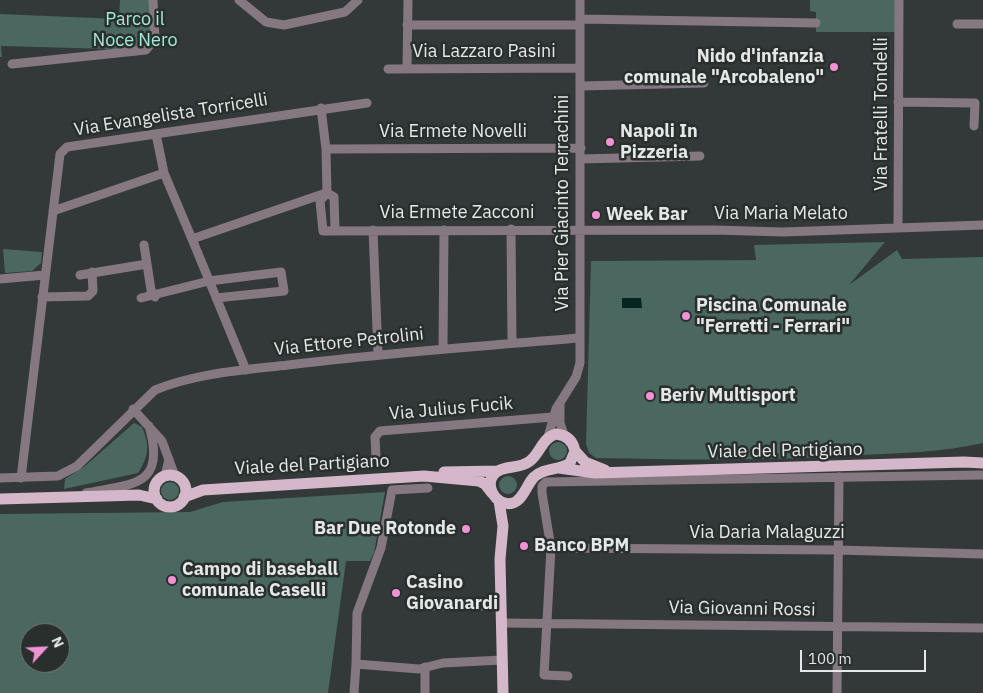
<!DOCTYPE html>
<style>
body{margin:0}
#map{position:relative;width:983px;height:693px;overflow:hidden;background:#323938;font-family:"IBM Plex Sans",sans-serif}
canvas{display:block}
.north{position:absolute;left:20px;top:623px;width:50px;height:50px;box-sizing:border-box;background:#282f2d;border:1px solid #737977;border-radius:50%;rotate:65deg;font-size:14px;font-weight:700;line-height:20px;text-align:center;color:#e4e8e7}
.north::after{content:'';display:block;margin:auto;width:18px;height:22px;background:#f391d5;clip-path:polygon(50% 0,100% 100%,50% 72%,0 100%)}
.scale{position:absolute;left:800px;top:650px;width:126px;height:22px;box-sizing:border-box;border:2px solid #e4e8e7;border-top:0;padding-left:6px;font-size:15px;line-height:18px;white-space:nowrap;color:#e4e8e7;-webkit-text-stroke:4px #282f2d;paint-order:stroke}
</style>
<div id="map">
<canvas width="983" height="693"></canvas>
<div class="north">N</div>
<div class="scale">100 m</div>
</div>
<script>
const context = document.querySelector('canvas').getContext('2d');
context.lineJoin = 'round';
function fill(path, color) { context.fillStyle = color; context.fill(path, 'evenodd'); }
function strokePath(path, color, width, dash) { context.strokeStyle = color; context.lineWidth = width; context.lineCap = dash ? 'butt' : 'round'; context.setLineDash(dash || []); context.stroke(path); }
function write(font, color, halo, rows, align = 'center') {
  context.font = font + ' "IBM Plex Sans",sans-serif'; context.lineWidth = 5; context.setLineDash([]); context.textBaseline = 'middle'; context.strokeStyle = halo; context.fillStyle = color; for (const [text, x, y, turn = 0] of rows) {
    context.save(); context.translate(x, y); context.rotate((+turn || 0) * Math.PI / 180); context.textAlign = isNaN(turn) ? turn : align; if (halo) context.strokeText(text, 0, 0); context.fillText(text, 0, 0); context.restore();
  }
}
const green = new Path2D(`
 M 120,0 L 153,0 L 155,39 L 146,50 L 1,46 L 2,57 L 0,57 L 0,14 L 119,19 Z
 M 810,0 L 899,0 L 898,32 L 816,32 L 816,12 L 810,11 Z
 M 885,242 L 849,285 L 897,250 L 902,259 L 983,257 L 983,443 C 943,452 903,453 862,455 C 773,461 685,460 596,458 L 589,453 L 586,444 L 591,261 L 756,260 L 754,245 Z
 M 3,249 L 42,252 L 41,263 L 32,271 L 5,273 Z
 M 134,423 L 142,427 C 150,445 149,456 138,473 L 64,489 L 65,479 L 85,466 Z
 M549 451a9 9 0 1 1 18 0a9 9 0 1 1-18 0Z
 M499 485a9 9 0 1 1 18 0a9 9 0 1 1-18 0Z
 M161 491a9 9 0 1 1 18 0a9 9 0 1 1-18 0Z
 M 385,492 L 374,553 L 370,561 L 346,561 L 328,693 L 0,693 L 0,514 L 190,512 L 223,502 ZM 30,633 L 60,633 L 60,663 L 30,663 Z`);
const water = new Path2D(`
 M 622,298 L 641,298 L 642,308 L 622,308 Z`);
const minor = new Path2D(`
 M 239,0 L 266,22 L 284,25 L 345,12 L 358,0
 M 580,19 L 816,23
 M 957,24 L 983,24
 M 407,25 L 579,25
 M 12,64 L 146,50 L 155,39 L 153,0
 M 407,68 L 408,0
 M 388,69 L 580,68
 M 580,86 L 704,83
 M 898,102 L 975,103 L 974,126
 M 321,108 L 326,149 L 327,193
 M 156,134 L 164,173 L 192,239 L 326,193
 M 326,149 L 581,148
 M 580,159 L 700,156
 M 327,193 L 320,201 L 323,231 L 714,230 L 783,232 L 983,225
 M 327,193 L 334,197 L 335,230
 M 53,211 L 164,173
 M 898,228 L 899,0
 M 511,229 L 512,343
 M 373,230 L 378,354
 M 192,239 L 246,370
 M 144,245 L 147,264
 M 80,275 L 147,264 L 151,290 L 155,297
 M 0,279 L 45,275
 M 42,297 L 88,296 L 93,291 L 92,272
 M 141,298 L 209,281 L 281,272 L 284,291 L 216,298
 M 443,349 L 444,230
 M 560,404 L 560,423 L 564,435
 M 133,409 L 162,441 L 175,476
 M 548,437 L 556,409 L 576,377 L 580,363 L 580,0
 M 376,457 L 375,437 L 380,431 L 553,417
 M 165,476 L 169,459
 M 0,478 L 58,476 L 77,466 L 155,390 C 196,373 244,370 288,365 C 385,353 482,346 579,338
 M 21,478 L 60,154 L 67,147 L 367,103
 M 86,493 C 132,484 167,487 149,426
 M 551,548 L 837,550 L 983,554
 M 421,606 L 501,606
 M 501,623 L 983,628
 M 356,664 L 357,613 L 381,548 L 392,490 L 428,488
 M 425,667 L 425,693
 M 568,676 L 544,675 L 551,548 L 542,493 L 542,486 L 546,482 L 983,475
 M 354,693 L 356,664 L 419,669 L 443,663 L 502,660
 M 837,693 L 839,477`);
const major = new Path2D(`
 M 556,434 C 567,435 573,441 575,451 L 570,463 C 559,471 545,467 534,477 C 527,484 523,500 513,503 C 495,508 481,481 498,471 C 508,465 520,469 530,461 C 541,452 542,438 556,434 Z
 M 575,451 L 585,462 L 605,470
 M 559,468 L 595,473 L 964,462 L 983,463
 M 444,472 L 498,471
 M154 491a16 16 0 1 1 32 0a16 16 0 1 1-32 0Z
 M 184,497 L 203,490 L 424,476 L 479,481 L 485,484 L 492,493
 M 0,499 L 139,495 L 157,499
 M 499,501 L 503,526 L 500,559 L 503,693`);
const markers = [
 [834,67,5,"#f391d5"],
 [610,142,5,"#f391d5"],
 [596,215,5,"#f391d5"],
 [686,316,5,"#f391d5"],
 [650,396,5,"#f391d5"],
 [466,529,5,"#f391d5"],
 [524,546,5,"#f391d5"],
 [172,580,5,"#f391d5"],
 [396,593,5,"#f391d5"]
];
const parkNames = [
 ["Parco il",135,20],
 ["Noce Nero",135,41]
];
const streetNames = [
 ["Via Lazzaro Pasini",484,52],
 ["Via Fratelli Tondelli",882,114,-90],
 ["Via Evangelista Torricelli",171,115,-9],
 ["Via Ermete Novelli",453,132],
 ["Via Pier Giacinto Terrachini",563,203,-90],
 ["Via Ermete Zacconi",457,213],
 ["Via Maria Melato",781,214],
 ["Via Ettore Petrolini",349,342,-6],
 ["Via Julius Fucik",451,409,-5],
 ["Viale del Partigiano",785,451,-1],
 ["Viale del Partigiano",312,465,-3],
 ["Via Daria Malaguzzi",767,533],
 ["Via Giovanni Rossi",742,609,1]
];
const poiNames = [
 ["Nido d'infanzia",824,57,"right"],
 ["comunale \"Arcobaleno\"",824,78,"right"],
 ["Napoli In",620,132],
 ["Pizzeria",620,153],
 ["Week Bar",606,215],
 ["Piscina Comunale",696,306],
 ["\"Ferretti - Ferrari\"",696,327],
 ["Beriv Multisport",660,396],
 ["Bar Due Rotonde",456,529,"right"],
 ["Banco BPM",534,546],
 ["Campo di baseball",182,570],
 ["comunale Caselli",182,591],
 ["Casino",406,583],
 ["Giovanardi",406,604]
];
fill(green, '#4a6760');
fill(water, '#062520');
strokePath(minor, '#867881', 9);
strokePath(major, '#d4b7c9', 11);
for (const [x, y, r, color] of markers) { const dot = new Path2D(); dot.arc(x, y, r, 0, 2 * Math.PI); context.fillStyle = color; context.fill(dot); strokePath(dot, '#282f2d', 2); }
write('18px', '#a0ebda', '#282f2d', parkNames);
write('18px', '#e4e8e7', '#282f2d', streetNames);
write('bold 18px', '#e4e8e7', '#282f2d', poiNames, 'left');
</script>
